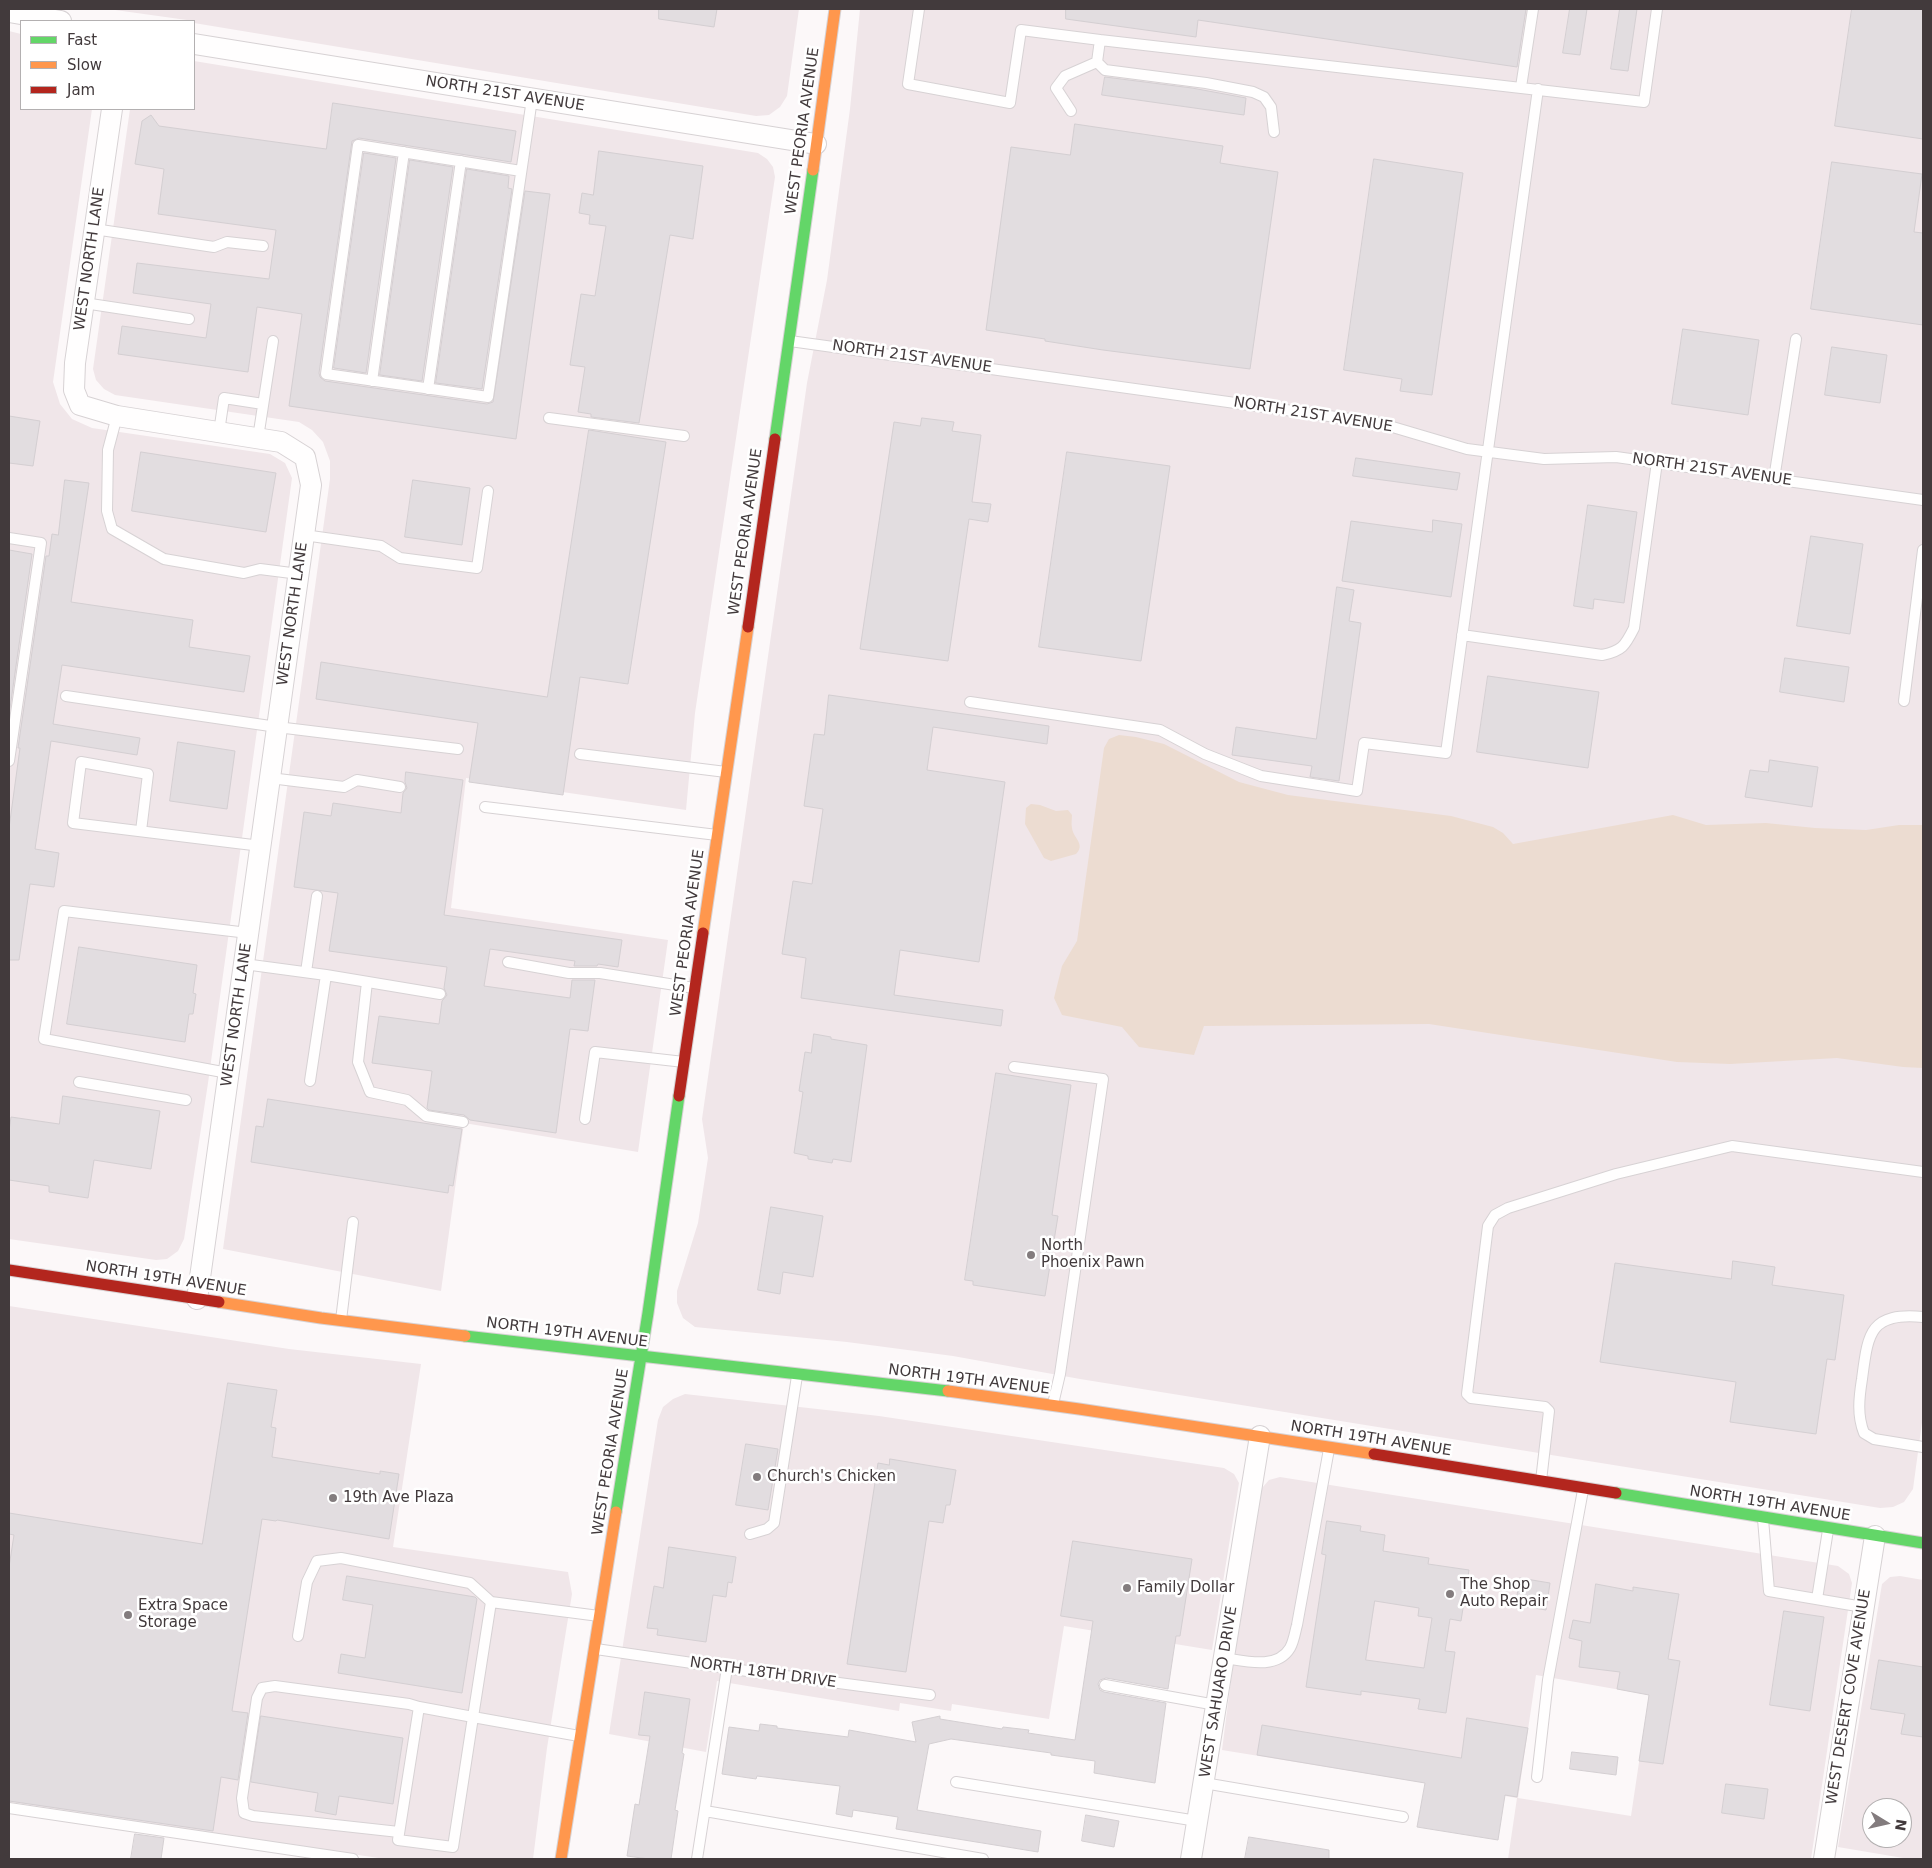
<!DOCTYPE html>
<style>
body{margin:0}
#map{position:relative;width:1932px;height:1868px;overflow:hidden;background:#fcf8f9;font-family:"DejaVu Sans",sans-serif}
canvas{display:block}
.frame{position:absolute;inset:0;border:10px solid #423a3c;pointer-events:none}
.legend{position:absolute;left:20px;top:20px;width:175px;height:90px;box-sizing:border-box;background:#fff;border:1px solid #b3b0b1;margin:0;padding:6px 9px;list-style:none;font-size:15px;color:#423a3c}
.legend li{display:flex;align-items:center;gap:10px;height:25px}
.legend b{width:25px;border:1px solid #b3b0b1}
.north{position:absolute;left:1862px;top:1798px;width:50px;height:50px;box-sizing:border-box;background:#fff;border:1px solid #b3b0b1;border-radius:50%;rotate:99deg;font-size:14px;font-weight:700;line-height:20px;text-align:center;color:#423a3c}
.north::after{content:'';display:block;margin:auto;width:18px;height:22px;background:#837c7e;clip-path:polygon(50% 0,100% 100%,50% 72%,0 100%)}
</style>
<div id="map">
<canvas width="1932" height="1868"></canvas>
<div class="frame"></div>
<ul class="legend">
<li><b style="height:6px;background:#63d668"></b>Fast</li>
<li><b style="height:6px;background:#ff974d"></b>Slow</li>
<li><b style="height:6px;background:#b3261e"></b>Jam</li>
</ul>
<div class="north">N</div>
</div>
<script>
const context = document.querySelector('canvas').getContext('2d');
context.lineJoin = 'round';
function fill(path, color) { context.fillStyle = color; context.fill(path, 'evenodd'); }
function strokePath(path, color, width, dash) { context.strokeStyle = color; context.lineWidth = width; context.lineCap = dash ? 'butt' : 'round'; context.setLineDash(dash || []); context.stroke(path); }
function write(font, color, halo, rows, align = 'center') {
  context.font = font + ' "DejaVu Sans",sans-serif'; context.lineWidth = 5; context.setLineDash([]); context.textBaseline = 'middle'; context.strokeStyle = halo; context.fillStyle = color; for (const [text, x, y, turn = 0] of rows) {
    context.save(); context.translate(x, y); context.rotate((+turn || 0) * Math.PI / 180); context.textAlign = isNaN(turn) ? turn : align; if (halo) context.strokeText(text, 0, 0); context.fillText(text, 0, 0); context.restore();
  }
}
const built = new Path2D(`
 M 108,9 L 799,9 L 787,96 L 780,107 L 769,115 L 756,116 L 194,23 L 194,21 Z
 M 860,9 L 1923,9 L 1923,1415 L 1913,1489 L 1904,1502 L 1893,1507 L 1880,1508 L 1080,1379 L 953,1356 L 847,1342 L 695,1327 L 683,1318 L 677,1303 L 677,1291 L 698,1223 L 708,1158 L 702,1119 L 807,383 L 827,280 L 850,109 Z
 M 9,31 L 21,34 L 21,109 L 92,109 L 53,382 L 60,404 L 72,419 L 92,428 L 270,454 L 285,463 L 292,478 L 208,1083 L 184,1239 L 178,1251 L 167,1259 L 156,1260 L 9,1239 Z
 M 194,61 L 758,153 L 767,159 L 773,167 L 775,177 L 695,713 L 686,810 L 466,778 L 451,908 L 668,940 L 638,1152 L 464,1123 L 441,1291 L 223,1249 L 330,479 L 330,461 L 323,442 L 312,430 L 299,422 L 115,395 L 104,389 L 96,380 L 93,369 L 130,109 L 194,109 Z
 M 9,1306 L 289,1349 L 421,1364 L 393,1547 L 568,1572 L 572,1594 L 547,1748 L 533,1859 L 385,1859 L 9,1802 Z
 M 685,1394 L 879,1416 L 1224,1468 L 1234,1474 L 1239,1483 L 1212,1650 L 1064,1626 L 1049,1719 L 952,1704 L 951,1711 L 900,1703 L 899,1711 L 717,1681 L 706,1752 L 609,1734 L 658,1420 L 663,1407 L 673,1399 Z
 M 1280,1477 L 1838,1566 L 1849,1574 L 1852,1583 L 1811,1859 L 1508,1859 L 1517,1798 L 1222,1750 L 1231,1680 L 1262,1488 L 1269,1480 ZM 1536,1675 L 1649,1695 L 1631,1816 L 1518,1798 Z
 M 1900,1576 L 1923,1580 L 1923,1859 L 1909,1859 L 1838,1847 L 1882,1584 L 1890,1577 ZM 1872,1808 L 1902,1808 L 1902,1838 L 1872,1838 Z`);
const green = new Path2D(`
 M 1119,735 L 1136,737 L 1164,744 L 1239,782 L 1288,795 L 1451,816 L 1493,827 L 1503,833 L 1513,844 L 1673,815 L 1706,825 L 1766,823 L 1815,828 L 1866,830 L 1899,825 L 1923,825 L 1923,1068 L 1903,1067 L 1837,1058 L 1730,1064 L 1677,1062 L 1429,1024 L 1204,1026 L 1194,1055 L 1139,1047 L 1122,1027 L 1062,1015 L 1054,998 L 1062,966 L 1077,941 L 1104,748 L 1109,739 Z
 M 1031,804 L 1040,805 L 1056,811 L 1068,810 L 1072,815 C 1072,819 1071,823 1072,828 C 1073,838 1086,844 1076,854 L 1051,861 L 1044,858 L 1025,824 L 1026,808 Z`);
const building = new Path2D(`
 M 659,9 L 717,9 L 714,27 L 659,19 Z
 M 1066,9 L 1526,9 L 1517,67 L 1198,20 L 1196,37 L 1066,19 Z
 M 1570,9 L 1587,9 L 1580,55 L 1563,53 Z
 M 1620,9 L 1637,9 L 1628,71 L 1611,69 Z
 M 1852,9 L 1923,9 L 1923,139 L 1835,126 Z
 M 1105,77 L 1192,88 L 1246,98 L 1244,115 L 1102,95 Z
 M 333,103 L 516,131 L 511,162 L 359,138 L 352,141 L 319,373 L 320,377 L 325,381 L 487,404 L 493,402 L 525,191 L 550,194 L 516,439 L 289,406 L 302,314 L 257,307 L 248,372 L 118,354 L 122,326 L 206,338 L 211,304 L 133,293 L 137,263 L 269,279 L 276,230 L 158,214 L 164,169 L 135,164 L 142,121 L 151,115 L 159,126 L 326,149 Z
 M 1075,124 L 1223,146 L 1220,163 L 1278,172 L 1250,369 L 1103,350 L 1045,341 L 1045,339 L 986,330 L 1011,147 L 1070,155 Z
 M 599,151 L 703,166 L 693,239 L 670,235 L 639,423 L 591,417 L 591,414 L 578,412 L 585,367 L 570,365 L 581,294 L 595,296 L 606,226 L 589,224 L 590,215 L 579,213 L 582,193 L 593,195 Z
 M 364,153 L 396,158 L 366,373 L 334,368 Z
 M 1374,159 L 1463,173 L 1432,395 L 1400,391 L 1402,379 L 1344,370 Z
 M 410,160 L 453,167 L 422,381 L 380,375 Z
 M 1832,162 L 1922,174 L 1914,232 L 1923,233 L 1923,325 L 1811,309 Z
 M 467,169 L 509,176 L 508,188 L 512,189 L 482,389 L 436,383 Z
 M 1683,329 L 1759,340 L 1748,415 L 1672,404 Z
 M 1832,347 L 1887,355 L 1880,403 L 1825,395 Z
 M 9,416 L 40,421 L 33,466 L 9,463 Z
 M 922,418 L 954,422 L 952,431 L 981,435 L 972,502 L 991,504 L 988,522 L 969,519 L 948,661 L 860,649 L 894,422 L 920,426 Z
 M 589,430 L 666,442 L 628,684 L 580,677 L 563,795 L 469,782 L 478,723 L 316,699 L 321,662 L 547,697 Z
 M 141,452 L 276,473 L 266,532 L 132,511 Z
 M 1067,452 L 1170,466 L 1141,661 L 1039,647 Z
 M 1356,458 L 1460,473 L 1457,490 L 1353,476 Z
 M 65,480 L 89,483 L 71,602 L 193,620 L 189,647 L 250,656 L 244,692 L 62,665 L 53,724 L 140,738 L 137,755 L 51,741 L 35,849 L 59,853 L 54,887 L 30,884 L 19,960 L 9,960 L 9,828 L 20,748 L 18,748 L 46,556 L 49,556 L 52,534 L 58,535 Z
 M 413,480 L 470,488 L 462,545 L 405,537 Z
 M 1588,505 L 1637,512 L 1624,603 L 1594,599 L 1593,609 L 1574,606 Z
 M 1433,520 L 1462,524 L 1451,597 L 1342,581 L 1351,521 L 1432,532 Z
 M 1811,536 L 1863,544 L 1850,634 L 1797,626 Z
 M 9,550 L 32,554 L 9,715 Z
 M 1337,587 L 1354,590 L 1349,621 L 1361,623 L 1339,781 L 1310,777 L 1312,766 L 1232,755 L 1236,727 L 1316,739 Z
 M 1785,658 L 1849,667 L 1844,702 L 1780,692 Z
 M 1488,676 L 1599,692 L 1588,768 L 1477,752 Z
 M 829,695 L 1049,726 L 1047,744 L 933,727 L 927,770 L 1005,782 L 979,962 L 900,950 L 894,995 L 1003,1010 L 1001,1026 L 801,998 L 806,958 L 782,954 L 793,881 L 812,884 L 823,809 L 804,806 L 814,734 L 824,735 Z
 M 178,742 L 235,751 L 227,809 L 170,801 Z
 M 1770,760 L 1818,767 L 1812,807 L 1745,797 L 1750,770 L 1768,772 Z
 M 406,772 L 463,780 L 444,915 L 622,940 L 618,967 L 598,964 L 597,966 L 574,966 L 575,961 L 490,949 L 484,986 L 570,998 L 572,980 L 595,980 L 588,1031 L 570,1029 L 556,1133 L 470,1120 L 464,1115 L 429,1110 L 427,1108 L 432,1071 L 372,1063 L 379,1016 L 439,1024 L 442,1001 L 447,995 L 444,988 L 447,967 L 329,951 L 338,893 L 294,887 L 304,812 L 331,816 L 333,803 L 401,813 L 403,793 L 407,788 L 405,782 Z
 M 79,947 L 197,965 L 193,993 L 196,994 L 193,1014 L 189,1014 L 185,1042 L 67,1024 Z
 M 814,1034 L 831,1037 L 831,1039 L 867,1045 L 851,1162 L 833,1159 L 832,1163 L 808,1159 L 808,1156 L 794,1153 L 803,1092 L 799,1091 L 805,1052 L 811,1053 Z
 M 996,1073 L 1071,1085 L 1052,1215 L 1058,1216 L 1045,1296 L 973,1285 L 973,1281 L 965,1280 Z
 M 63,1096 L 160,1111 L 151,1169 L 94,1160 L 88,1198 L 49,1192 L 49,1186 L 9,1180 L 9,1131 L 11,1117 L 59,1124 Z
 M 268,1099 L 462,1129 L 453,1186 L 449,1185 L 448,1193 L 251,1162 L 256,1126 L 263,1127 Z
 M 771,1207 L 823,1216 L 813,1277 L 783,1272 L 780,1294 L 758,1290 Z
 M 1733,1261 L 1775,1267 L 1772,1285 L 1844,1295 L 1835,1360 L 1827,1359 L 1816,1434 L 1730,1422 L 1736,1382 L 1600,1362 L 1615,1263 L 1731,1279 Z
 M 228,1383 L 277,1390 L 271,1427 L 276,1428 L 272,1457 L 380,1474 L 380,1471 L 399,1474 L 389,1539 L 277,1520 L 276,1521 L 262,1519 L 232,1711 L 248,1713 L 238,1780 L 221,1777 L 213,1831 L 9,1801 L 9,1567 L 14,1535 L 9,1534 L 9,1513 L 202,1544 Z
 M 746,1444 L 778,1449 L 768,1510 L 736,1505 Z
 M 890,1459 L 956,1470 L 950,1505 L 946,1505 L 943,1523 L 929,1521 L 906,1672 L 847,1664 L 878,1463 L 889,1465 Z
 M 1327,1521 L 1361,1526 L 1360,1531 L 1385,1535 L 1383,1551 L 1429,1558 L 1428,1564 L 1469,1570 L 1461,1621 L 1450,1619 L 1445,1651 L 1455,1652 L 1446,1713 L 1418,1709 L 1420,1699 L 1361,1691 L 1361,1695 L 1306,1687 L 1326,1555 L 1322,1554 ZM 1375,1601 L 1419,1608 L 1418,1616 L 1432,1618 L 1424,1668 L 1366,1660 Z
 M 1073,1541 L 1192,1559 L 1180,1636 L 1176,1636 L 1168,1689 L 1106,1678 L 1100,1680 L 1098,1684 L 1100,1690 L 1104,1692 L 1166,1703 L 1155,1783 L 1094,1773 L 1095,1761 L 1051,1755 L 1051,1753 L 951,1739 L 929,1744 L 917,1810 L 1041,1831 L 1038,1852 L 896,1829 L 898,1817 L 853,1810 L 852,1817 L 836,1814 L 840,1786 L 757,1776 L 756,1779 L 722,1774 L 729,1727 L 759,1731 L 760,1724 L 777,1726 L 777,1728 L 848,1737 L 849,1730 L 916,1742 L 912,1722 L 940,1716 L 940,1719 L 1002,1729 L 1003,1727 L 1029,1730 L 1028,1733 L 1075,1740 L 1093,1621 L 1061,1616 Z
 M 669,1547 L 736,1557 L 732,1583 L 728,1582 L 726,1597 L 713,1595 L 706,1642 L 657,1635 L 658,1629 L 647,1628 L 654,1586 L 663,1588 Z
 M 347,1576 L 475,1597 L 477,1599 L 462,1693 L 338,1673 L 341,1654 L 365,1658 L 373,1605 L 343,1600 Z
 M 1520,1578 L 1550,1583 L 1546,1610 L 1516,1605 Z
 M 1596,1584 L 1633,1591 L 1633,1587 L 1679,1594 L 1668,1659 L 1680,1661 L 1663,1764 L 1639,1761 L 1649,1695 L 1617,1689 L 1620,1672 L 1579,1667 L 1582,1641 L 1569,1638 L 1573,1620 L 1590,1623 Z
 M 1784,1611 L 1824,1617 L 1810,1711 L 1770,1705 Z
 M 1879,1660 L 1923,1667 L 1923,1737 L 1901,1734 L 1905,1714 L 1871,1709 Z
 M 645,1692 L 690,1699 L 682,1753 L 684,1754 L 675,1810 L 678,1811 L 671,1859 L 649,1859 L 627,1856 L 635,1804 L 639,1805 L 650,1736 L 639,1735 Z
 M 261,1716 L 403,1738 L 393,1804 L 339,1796 L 336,1815 L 315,1811 L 318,1793 L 251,1782 Z
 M 1467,1718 L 1528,1728 L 1517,1797 L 1505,1795 L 1498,1840 L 1417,1827 L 1425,1783 L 1257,1755 L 1262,1725 L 1461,1758 Z
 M 1572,1752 L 1618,1757 L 1616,1775 L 1570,1769 Z
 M 1726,1784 L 1768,1789 L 1764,1819 L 1722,1813 Z
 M 1086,1815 L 1119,1821 L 1114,1847 L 1082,1841 Z
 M 135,1834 L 164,1838 L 161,1859 L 131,1859 Z
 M 1249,1837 L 1329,1850 L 1329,1859 L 1245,1859 Z`);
const lane = new Path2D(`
 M 919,9 L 908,84 L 1010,103 L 1021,30 L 1100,40
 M 1521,87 L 1533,9
 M 1071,111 L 1056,88 L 1065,76 L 1097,62
 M 1274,132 L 1271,107 L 1264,97 L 1253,92 L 1206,83 L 1105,70 L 1097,62 L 1100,40 L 1644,102 L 1657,9
 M 521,171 L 358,145 L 326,374 L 488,397 L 532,99
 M 94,229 L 214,247 L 227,242 L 263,246
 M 84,303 L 189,319
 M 790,341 L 1379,423 L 1467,449 L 1544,459 L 1616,457 L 1923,500
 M 372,381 L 404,152
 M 428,389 L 461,161
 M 117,416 L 108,450 L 107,511 L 112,529 L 164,559 L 244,573 L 260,569 L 299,574
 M 549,418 L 684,436
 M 219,432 L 224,398 L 263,404
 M 258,438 L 273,341
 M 1774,479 L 1796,339
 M 304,535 L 381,546 L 400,558 L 477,568 L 488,491
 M 9,538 L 41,543 L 9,761
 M 1462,635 L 1602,655 C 1622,651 1625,646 1634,628 L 1657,462
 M 66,696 L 277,727 L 458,749
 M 1904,701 L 1923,550
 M 970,702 L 1160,730 L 1205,754 L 1261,776 L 1357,791 L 1364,743 L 1446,753 L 1538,89
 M 580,754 L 726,772
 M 270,778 L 344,787 L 357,780 L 400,787
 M 485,807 L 717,835
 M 141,831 L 148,774 L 81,762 L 73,823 L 261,846
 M 508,962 L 569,973 L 600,973 L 694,988
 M 244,964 L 326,975 L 440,994
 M 306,972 L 317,896
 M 367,982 L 358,1062 L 370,1092 L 407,1100 L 426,1116 L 463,1122
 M 1014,1067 L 1103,1079 L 1060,1374 L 1053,1404
 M 228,1073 L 44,1039 L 64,911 L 248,933
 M 310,1081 L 326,975
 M 79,1082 L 186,1100
 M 585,1119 L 595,1052 L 684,1062
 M 1923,1317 C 1869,1312 1868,1334 1862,1379 C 1859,1398 1857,1415 1864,1433 L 1874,1439 L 1923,1447
 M 341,1320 L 353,1222
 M 1541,1481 L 1549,1411 L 1545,1407 L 1471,1398 L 1467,1394 L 1488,1226 L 1495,1215 L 1508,1208 L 1616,1174 L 1732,1146 L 1923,1172
 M 1763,1519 L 1769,1591 L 1863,1607
 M 750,1534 L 767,1529 L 774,1523 L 797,1376
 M 1817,1599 L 1828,1530
 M 298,1636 L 307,1582 L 317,1561 L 341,1558 L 470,1583 L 491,1602
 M 596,1649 L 740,1670 L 930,1695
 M 1224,1658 C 1245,1661 1277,1670 1290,1648 C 1294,1641 1295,1632 1297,1625 L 1329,1449
 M 1105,1685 L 1216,1705
 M 419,1707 L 473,1717 L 453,1847 L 398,1840 Z
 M 579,1736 L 473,1717 L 491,1602 L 599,1616
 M 1537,1777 L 1548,1680 L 1583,1490
 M 956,1782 L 1197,1821
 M 1204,1783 L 1403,1817
 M 9,1808 L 353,1859
 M 705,1811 L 983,1859
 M 399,1832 L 253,1816 L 244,1813 L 242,1798 L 257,1698 L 262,1688 L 275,1686 L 409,1704 L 419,1707
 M 697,1859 L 727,1668`);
const street = new Path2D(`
 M 9,12 L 61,21
 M 194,44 L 816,144
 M 112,109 L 75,363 L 74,390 L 80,405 L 117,416 L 281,442 L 305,457 L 311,485 L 197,1299
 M 1191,1859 L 1260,1436
 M 1824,1859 L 1875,1536`);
const fast = new Path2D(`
 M 775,439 L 813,170
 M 465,1336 L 948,1391
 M 1616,1493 L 1923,1543
 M 616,1512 L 648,1313 L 679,1096`);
const slow = new Path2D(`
 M 813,170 L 835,9
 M 703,933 L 748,627
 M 219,1302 L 321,1318 L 465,1336
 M 948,1391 L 1079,1409 L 1374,1454
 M 561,1859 L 616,1512`);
const jam = new Path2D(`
 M 748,627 L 775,439
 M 679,1096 L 703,933
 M 9,1270 L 219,1302
 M 1374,1454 L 1616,1493`);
const markers = [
 [1031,1255,5,"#837c7e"],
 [757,1477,5,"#837c7e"],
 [333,1498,5,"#837c7e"],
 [1127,1588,5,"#837c7e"],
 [1450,1594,5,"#837c7e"],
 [128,1615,5,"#837c7e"]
];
const streetNames = [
 ["NORTH 21ST AVENUE",505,94,9],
 ["WEST PEORIA AVENUE",803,131,-82],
 ["WEST NORTH LANE",90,259,-82],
 ["NORTH 21ST AVENUE",912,357,8],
 ["NORTH 21ST AVENUE",1313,415,9],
 ["NORTH 21ST AVENUE",1712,470,8],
 ["WEST PEORIA AVENUE",746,532,-82],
 ["WEST NORTH LANE",293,614,-82],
 ["WEST PEORIA AVENUE",688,933,-82],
 ["WEST NORTH LANE",237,1015,-82],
 ["NORTH 19TH AVENUE",166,1279,9],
 ["NORTH 19TH AVENUE",567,1333,7],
 ["NORTH 19TH AVENUE",969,1380,7],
 ["NORTH 19TH AVENUE",1371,1439,9],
 ["WEST PEORIA AVENUE",611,1452,-81],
 ["NORTH 19TH AVENUE",1770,1504,9],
 ["NORTH 18TH DRIVE",763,1673,8],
 ["WEST SAHUARO DRIVE",1219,1692,-81],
 ["WEST DESERT COVE AVENUE",1849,1697,-81]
];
const poiNames = [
 ["North",1041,1246],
 ["Phoenix Pawn",1041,1263],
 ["Church's Chicken",767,1477],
 ["19th Ave Plaza",343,1498],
 ["The Shop",1460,1585],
 ["Auto Repair",1460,1602],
 ["Family Dollar",1137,1588],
 ["Extra Space",138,1606],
 ["Storage",138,1623]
];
fill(built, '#f0e6e9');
fill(green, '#ecdcd1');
fill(building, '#e2dde0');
strokePath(building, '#d4cfd2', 1);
strokePath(lane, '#d7d2d4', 12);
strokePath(street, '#d7d2d4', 22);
strokePath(fast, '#d7d2d4', 13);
strokePath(slow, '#d7d2d4', 13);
strokePath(jam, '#d7d2d4', 13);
strokePath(lane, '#fffefe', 10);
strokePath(street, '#fffefe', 20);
strokePath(fast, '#63d668', 11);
strokePath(slow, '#ff974d', 11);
strokePath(jam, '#b3261e', 11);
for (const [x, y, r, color] of markers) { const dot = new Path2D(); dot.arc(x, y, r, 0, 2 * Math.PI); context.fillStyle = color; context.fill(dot); strokePath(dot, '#fff', 2); }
write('15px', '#423a3c', '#fff', streetNames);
write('15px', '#423a3c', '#fff', poiNames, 'left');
</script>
